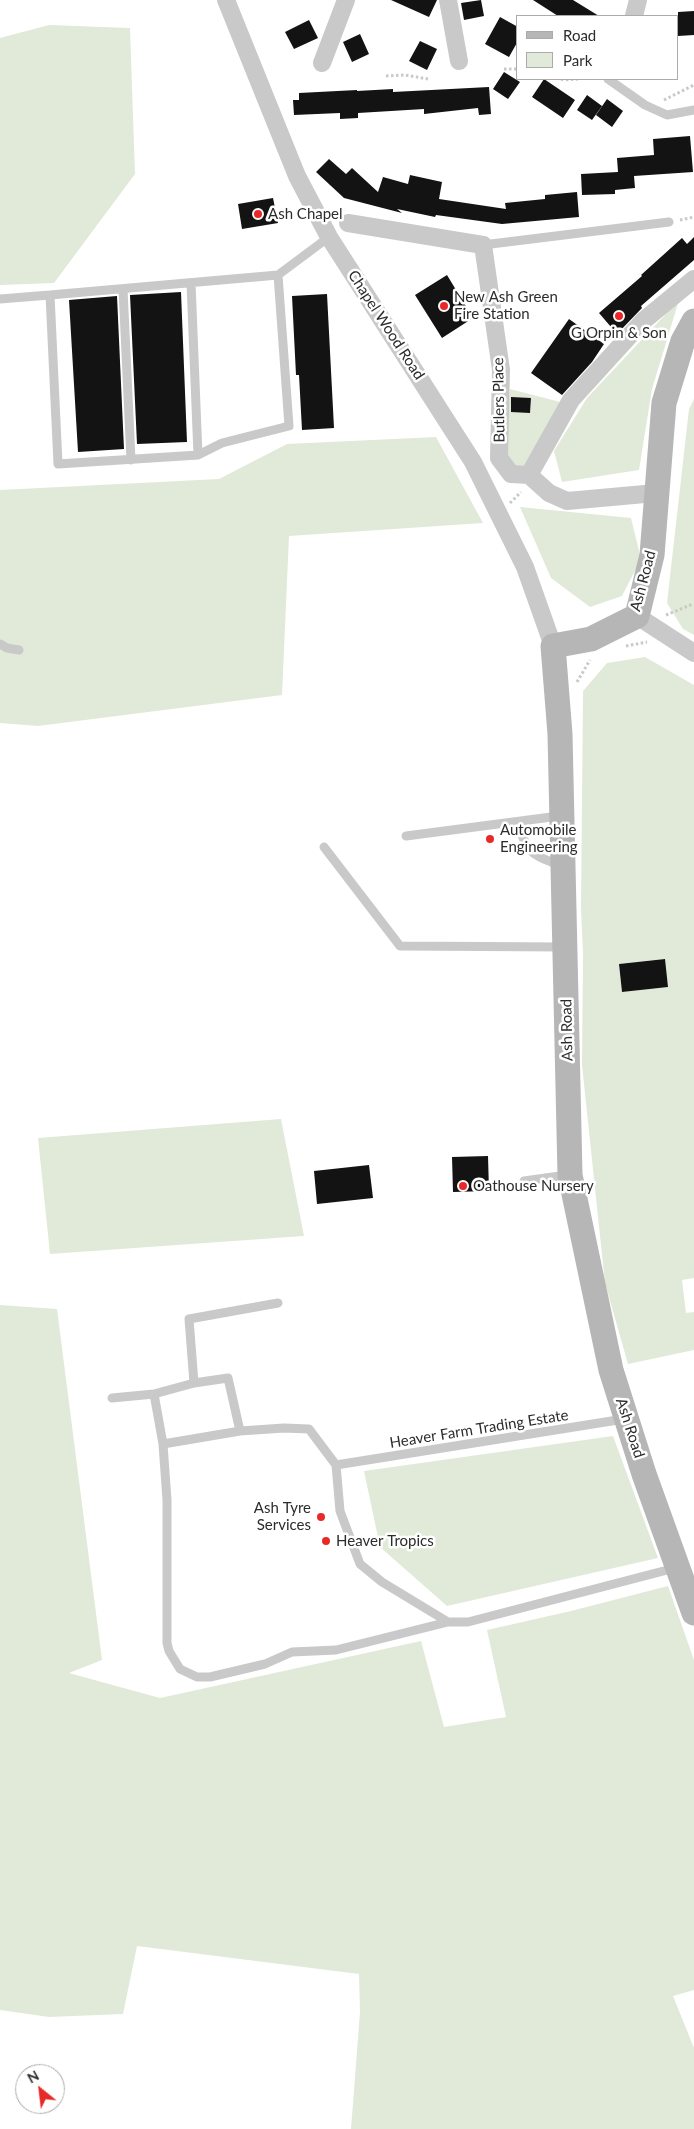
<!DOCTYPE html>
<style>
body{margin:0}
#map{position:relative;width:694px;height:2129px;overflow:hidden;background:#fff;font-family:Lato,sans-serif}
canvas{display:block}
.legend{position:absolute;left:516px;top:15px;width:162px;height:65px;box-sizing:border-box;background:#fff;border:1px solid #ababab;margin:0;padding:6px 9px;list-style:none;font-size:15px;color:#2c2c2c}
.legend li{display:flex;align-items:center;gap:10px;height:25px}
.legend b{width:25px;border:1px solid #ababab}
.north{position:absolute;left:15px;top:2064px;width:50px;height:50px;box-sizing:border-box;background:#fff;border:1px solid #ababab;border-radius:50%;rotate:331deg;font-size:14px;font-weight:700;line-height:20px;text-align:center;color:#2c2c2c}
.north::after{content:'';display:block;margin:auto;width:18px;height:22px;background:#e82929;clip-path:polygon(50% 0,100% 100%,50% 72%,0 100%)}
</style>
<div id="map">
<canvas width="694" height="2129"></canvas>
<ul class="legend">
<li><b style="height:6px;background:#b6b6b6"></b>Road</li>
<li><b style="height:14px;background:#e1ead9"></b>Park</li>
</ul>
<div class="north">N</div>
</div>
<script>
const context = document.querySelector('canvas').getContext('2d');
context.lineJoin = 'round';
function fill(path, color) { context.fillStyle = color; context.fill(path, 'evenodd'); }
function strokePath(path, color, width, dash) { context.strokeStyle = color; context.lineWidth = width; context.lineCap = dash ? 'butt' : 'round'; context.setLineDash(dash || []); context.stroke(path); }
function write(font, color, halo, rows, align = 'center') {
  context.font = font + ' Lato,sans-serif'; context.lineWidth = 5; context.setLineDash([]); context.textBaseline = 'middle'; context.strokeStyle = halo; context.fillStyle = color; for (const [text, x, y, turn = 0] of rows) {
    context.save(); context.translate(x, y); context.rotate((+turn || 0) * Math.PI / 180); context.textAlign = isNaN(turn) ? turn : align; if (halo) context.strokeText(text, 0, 0); context.fillText(text, 0, 0); context.restore();
  }
}
const green = new Path2D(`
 M 49,25 L 130,28 L 135,174 L 54,283 L 0,285 L 0,38 Z
 M 679,300 L 652,389 L 639,470 L 562,482 L 554,451 L 587,398 Z
 M 510,389 L 564,403 L 523,467 L 512,466 L 504,457 ZM 511,398 L 531,398 L 530,412 L 511,412 Z
 M 694,399 L 694,635 L 683,629 L 667,603 L 689,409 Z
 M 436,437 L 483,523 L 289,536 L 282,695 L 38,726 L 0,723 L 0,490 L 219,479 L 287,444 Z
 M 520,507 L 631,518 L 641,559 L 622,596 L 590,607 L 551,578 Z
 M 645,657 L 694,685 L 694,1278 L 682,1280 L 686,1313 L 694,1312 L 694,1350 L 628,1364 L 605,1283 L 582,1065 L 583,954 L 581,909 L 583,691 L 607,663 ZM 664,959 L 668,987 L 622,992 L 619,964 Z
 M 281,1119 L 304,1236 L 50,1254 L 38,1138 Z
 M 0,1305 L 57,1309 L 102,1660 L 69,1673 L 160,1698 L 421,1641 L 444,1727 L 506,1717 L 487,1630 L 571,1611 L 668,1586 L 694,1660 L 694,1990 L 673,1996 L 694,2048 L 694,2129 L 351,2129 L 360,2012 L 359,1974 L 137,1946 L 123,2014 L 49,2017 L 0,2010 Z
 M 613,1436 L 658,1558 L 447,1606 L 380,1547 L 364,1471 Z`);
const building = new Path2D(`
 M 391,0 L 437,0 L 429,17 Z
 M 481,0 L 484,16 L 464,20 L 461,3 Z
 M 533,0 L 573,0 L 599,16 L 558,16 Z
 M 694,11 L 694,35 L 678,36 L 678,12 Z
 M 500,17 L 518,27 L 518,41 L 509,57 L 485,44 Z
 M 309,20 L 318,38 L 294,49 L 285,32 Z
 M 360,34 L 369,54 L 352,62 L 343,42 Z
 M 420,41 L 437,49 L 427,70 L 409,61 Z
 M 504,72 L 520,82 L 508,99 L 493,89 Z
 M 544,79 L 575,100 L 563,118 L 532,97 Z
 M 489,87 L 491,114 L 479,115 L 478,108 L 424,114 L 424,109 L 358,113 L 358,118 L 340,119 L 340,113 L 294,115 L 293,100 L 299,100 L 299,93 L 357,90 L 357,91 L 393,89 L 393,92 Z
 M 587,95 L 602,106 L 592,120 L 577,110 Z
 M 607,99 L 623,111 L 612,127 L 596,115 Z
 M 690,136 L 693,172 L 634,176 L 635,188 L 615,190 L 615,194 L 582,195 L 581,174 L 618,172 L 617,158 L 654,155 L 653,139 Z
 M 329,159 L 346,174 L 352,168 L 378,192 L 383,177 L 408,184 L 410,175 L 442,182 L 439,199 L 506,209 L 505,203 L 545,199 L 545,195 L 577,192 L 579,217 L 502,224 L 436,215 L 435,217 L 397,209 L 402,213 L 344,198 L 316,172 Z
 M 273,198 L 278,223 L 242,229 L 238,204 Z
 M 694,237 L 694,260 L 641,306 L 642,308 L 617,334 L 599,313 L 642,276 L 641,275 L 682,238 L 687,244 Z
 M 447,275 L 473,318 L 442,338 L 415,295 Z
 M 181,292 L 187,442 L 137,444 L 130,295 Z
 M 327,294 L 334,428 L 302,430 L 299,375 L 296,375 L 292,296 Z
 M 117,296 L 124,449 L 78,452 L 69,300 Z
 M 569,319 L 604,344 L 592,362 L 562,395 L 531,373 Z
 M 511,397 L 531,398 L 530,413 L 511,412 Z
 M 665,959 L 668,987 L 622,992 L 619,964 Z
 M 488,1156 L 489,1191 L 453,1192 L 452,1157 Z
 M 369,1165 L 373,1198 L 317,1204 L 314,1171 Z`);
const path = new Path2D(`
 M 504,69 L 518,69
 M 386,76 L 405,75 L 428,79
 M 561,79 L 564,80 L 578,79
 M 664,100 L 694,85
 M 680,220 L 694,217
 M 510,503 L 521,492
 M 666,615 L 693,604
 M 626,646 L 647,642
 M 577,682 L 590,660`);
const lane = new Path2D(`
 M 608,79 L 645,105 L 667,115 L 694,110
 M 483,245 L 669,222
 M 278,275 L 289,426 L 222,443 L 198,455 L 58,464 L 50,295 L 278,275 L 329,237
 M 191,283 L 198,455
 M 123,289 L 131,460
 M 0,299 L 50,295
 M 0,644 L 7,648 L 19,650
 M 517,822 C 529,855 529,853 561,866
 M 406,836 L 559,816
 M 324,847 L 400,946 L 564,947
 M 524,1181 L 567,1175
 M 194,1383 L 189,1319 L 278,1303
 M 154,1394 L 163,1444 L 167,1500 L 167,1643 L 169,1651 L 180,1669 L 197,1677 L 210,1677 L 265,1664 L 292,1652 L 336,1650 L 448,1622 L 468,1622 L 675,1568
 M 112,1398 L 154,1394 L 194,1383 L 228,1378 L 240,1431 L 284,1428 L 309,1429 L 336,1465 L 340,1511 L 360,1564 L 382,1582 L 448,1622
 M 163,1444 L 240,1431
 M 336,1465 L 624,1419`);
const street = new Path2D(`
 M 226,0 L 297,176 L 329,237 L 473,462 L 525,567 L 553,646
 M 448,0 L 459,61
 M 634,16 L 638,0
 M 322,63 L 346,0
 M 348,223 L 483,245 L 501,370 L 499,458 L 511,474 L 529,475
 M 656,493 L 567,501 L 549,493 L 529,475 L 571,400 L 643,321 L 694,279
 M 637,616 L 694,653`);
const secondary = new Path2D(`
 M 694,321 L 683,341 L 664,403 L 652,555 L 637,616 L 591,639 L 553,646 L 560,734 L 570,1175 L 611,1370 L 644,1474 L 694,1613`);
const markers = [
 [258,214,5,"#e82929"],
 [444,306,5,"#e82929"],
 [619,316,5,"#e82929"],
 [490,839,5,"#e82929"],
 [463,1186,5,"#e82929"],
 [321,1517,5,"#e82929"],
 [326,1541,5,"#e82929"]
];
const poiNames = [
 ["Ash Chapel",268,214],
 ["New Ash Green",454,297],
 ["Fire Station",454,314],
 ["G Orpin & Son",619,333,"center"],
 ["Automobile",500,830],
 ["Engineering",500,847],
 ["Oathouse Nursery",473,1186],
 ["Ash Tyre",311,1508,"right"],
 ["Services",311,1525,"right"],
 ["Heaver Tropics",336,1541]
];
const streetNames = [
 ["Chapel Wood Road",386,325,57],
 ["Butlers Place",499,400,-91],
 ["Ash Road",643,581,-75],
 ["Ash Road",567,1030,-91],
 ["Ash Road",630,1428,72],
 ["Heaver Farm Trading Estate",479,1429,-9]
];
fill(green, '#e1ead9');
fill(building, '#131313');
strokePath(path, '#c9c9c9', 3, [2.5, 2.5]);
strokePath(lane, '#c9c9c9', 9);
strokePath(street, '#c9c9c9', 18);
strokePath(secondary, '#b6b6b6', 25);
for (const [x, y, r, color] of markers) { const dot = new Path2D(); dot.arc(x, y, r, 0, 2 * Math.PI); context.fillStyle = color; context.fill(dot); strokePath(dot, '#fff', 2); }
write('15px', '#2c2c2c', '#fff', poiNames, 'left');
write('15px', '#2c2c2c', '#fff', streetNames);
</script>
